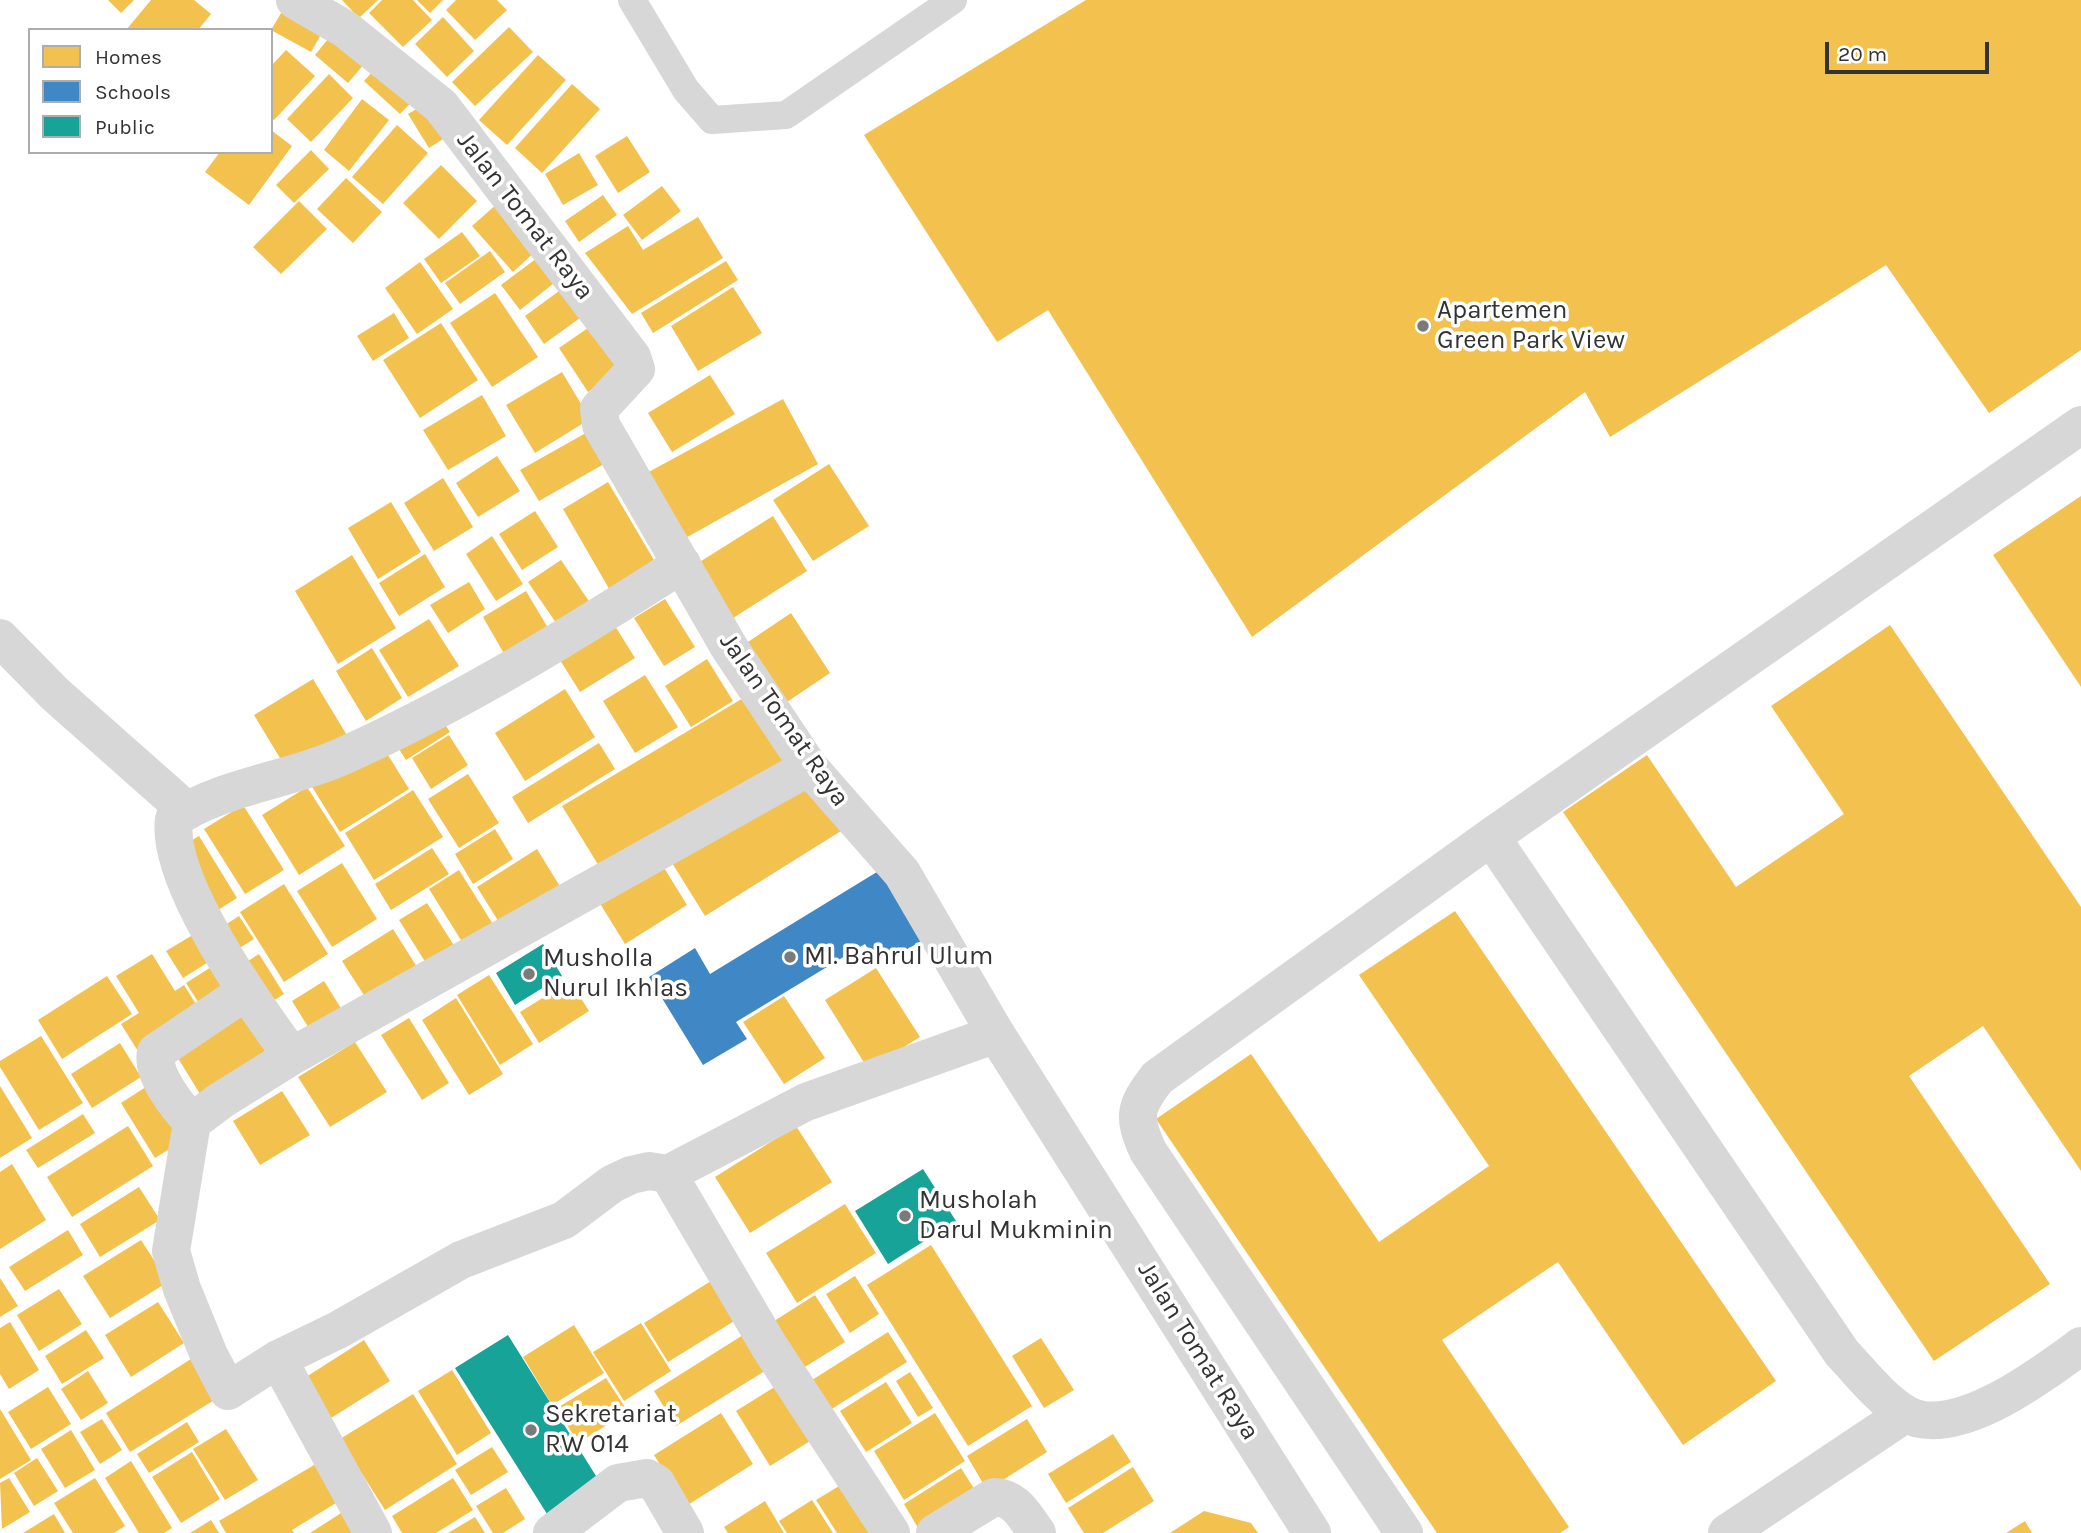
<!DOCTYPE html>
<style>
body{margin:0}
#map{position:relative;width:2081px;height:1533px;overflow:hidden;background:#fff;font-family:Karla,sans-serif}
canvas{display:block}
.legend{position:absolute;left:28px;top:28px;width:245px;height:126px;box-sizing:border-box;background:#fff;border:2px solid #adadad;margin:0;padding:9px 12px;list-style:none;font-size:21px;color:#333}
.legend li{display:flex;align-items:center;gap:14px;height:35px}
.legend b{width:35px;border:2px solid #adadad}
.scale{position:absolute;left:1825px;top:42px;width:164px;height:32px;box-sizing:border-box;border:4px solid #333;border-top:0;padding-left:9px;font-size:21px;line-height:24px;white-space:nowrap;color:#333;-webkit-text-stroke:5px #fff;paint-order:stroke}
</style>
<div id="map">
<canvas width="2081" height="1533"></canvas>
<ul class="legend">
<li><b style="height:19px;background:#f2c14e"></b>Homes</li>
<li><b style="height:19px;background:#3f88c5"></b>Schools</li>
<li><b style="height:19px;background:#17a398"></b>Public</li>
</ul>
<div class="scale">20 m</div>
</div>
<script>
const context = document.querySelector('canvas').getContext('2d');
context.lineJoin = 'round';
function fill(path, color) { context.fillStyle = color; context.fill(path, 'evenodd'); }
function strokePath(path, color, width, dash) { context.strokeStyle = color; context.lineWidth = width; context.lineCap = dash ? 'butt' : 'round'; context.setLineDash(dash || []); context.stroke(path); }
function write(font, color, halo, rows, align = 'center') {
  context.font = font + ' Karla,sans-serif'; context.lineWidth = 7; context.setLineDash([]); context.textBaseline = 'middle'; context.strokeStyle = halo; context.fillStyle = color; for (const [text, x, y, turn = 0] of rows) {
    context.save(); context.translate(x, y); context.rotate((+turn || 0) * Math.PI / 180); context.textAlign = isNaN(turn) ? turn : align; if (halo) context.strokeText(text, 0, 0); context.fillText(text, 0, 0); context.restore();
  }
}
const homes = new Path2D(`
 M 108,0 L 134,0 L 121,13 Z
 M 151,0 L 194,0 L 211,14 L 198,30 L 126,30 Z
 M 342,0 L 378,0 L 359,18 Z
 M 382,0 L 413,0 L 432,20 L 403,47 L 369,13 Z
 M 417,0 L 443,0 L 430,13 Z
 M 456,0 L 497,0 L 507,10 L 475,40 L 446,10 Z
 M 1086,0 L 2081,0 L 2081,350 L 1989,413 L 1886,265 L 1610,437 L 1585,392 L 1252,637 L 1048,310 L 997,342 L 864,135 Z
 M 287,3 L 326,26 L 311,52 L 271,30 Z
 M 443,17 L 474,51 L 447,77 L 415,44 Z
 M 509,27 L 533,52 L 475,106 L 452,82 Z
 M 337,28 L 371,56 L 348,83 L 315,55 Z
 M 286,50 L 315,76 L 274,120 L 271,118 L 271,66 Z
 M 538,55 L 566,80 L 507,145 L 479,120 Z
 M 383,60 L 420,93 L 400,114 L 364,81 Z
 M 329,74 L 353,98 L 311,142 L 287,119 Z
 M 572,84 L 600,109 L 542,173 L 515,148 Z
 M 362,99 L 389,120 L 349,171 L 324,150 Z
 M 430,101 L 451,134 L 429,148 L 408,114 Z
 M 397,125 L 428,153 L 383,204 L 352,177 Z
 M 271,130 L 292,146 L 249,205 L 205,172 L 220,152 L 271,152 Z
 M 627,136 L 650,172 L 618,193 L 595,156 Z
 M 311,150 L 329,169 L 294,203 L 276,185 Z
 M 579,153 L 598,185 L 563,205 L 545,174 Z
 M 441,165 L 477,201 L 439,239 L 403,203 Z
 M 346,178 L 382,212 L 353,243 L 317,209 Z
 M 662,186 L 681,211 L 642,240 L 623,215 Z
 M 603,195 L 617,215 L 579,242 L 565,221 Z
 M 299,201 L 327,229 L 281,274 L 253,247 Z
 M 498,203 L 538,249 L 513,272 L 472,226 Z
 M 698,217 L 723,258 L 632,314 L 585,253 L 628,226 L 643,250 Z
 M 462,232 L 480,256 L 441,283 L 424,259 Z
 M 490,251 L 505,272 L 460,304 L 445,283 Z
 M 545,252 L 563,276 L 520,310 L 501,285 Z
 M 726,261 L 738,280 L 653,333 L 641,313 Z
 M 420,262 L 453,309 L 417,334 L 385,288 Z
 M 570,283 L 591,310 L 544,344 L 525,316 Z
 M 733,287 L 762,333 L 698,371 L 671,326 Z
 M 495,293 L 538,357 L 492,387 L 450,323 Z
 M 394,313 L 409,338 L 373,361 L 357,336 Z
 M 601,319 L 631,362 L 588,392 L 559,348 Z
 M 441,323 L 478,380 L 420,418 L 383,360 Z
 M 562,372 L 590,419 L 535,453 L 506,405 Z
 M 710,375 L 735,414 L 672,452 L 648,413 Z
 M 482,395 L 506,436 L 448,470 L 423,430 Z
 M 783,399 L 818,464 L 682,540 L 645,474 Z
 M 593,429 L 611,460 L 539,501 L 520,470 Z
 M 497,456 L 520,491 L 478,517 L 456,483 Z
 M 829,464 L 869,526 L 813,561 L 773,500 Z
 M 443,478 L 473,527 L 434,551 L 404,503 Z
 M 608,482 L 661,572 L 615,599 L 563,509 Z
 M 2081,496 L 2081,687 L 1993,555 Z
 M 391,502 L 421,552 L 378,579 L 348,528 Z
 M 535,511 L 558,547 L 522,570 L 499,534 Z
 M 773,516 L 807,571 L 733,618 L 698,563 Z
 M 492,536 L 523,584 L 496,601 L 466,554 Z
 M 425,554 L 445,587 L 399,616 L 379,583 Z
 M 352,555 L 396,628 L 338,664 L 295,591 Z
 M 561,560 L 595,610 L 563,633 L 528,582 Z
 M 469,582 L 485,609 L 448,633 L 430,605 Z
 M 526,591 L 554,638 L 510,664 L 483,617 Z
 M 665,599 L 695,647 L 664,666 L 634,618 Z
 M 791,613 L 830,673 L 781,706 L 742,646 Z
 M 429,619 L 459,666 L 408,697 L 379,650 Z
 M 1890,625 L 2081,907 L 2081,1171 L 1983,1026 L 1909,1076 L 2050,1284 L 1934,1361 L 1563,812 L 1647,755 L 1736,887 L 1844,814 L 1771,706 Z
 M 615,626 L 635,658 L 580,692 L 560,660 Z
 M 372,648 L 402,698 L 366,721 L 336,671 Z
 M 707,659 L 733,701 L 691,727 L 665,686 Z
 M 645,675 L 678,727 L 635,753 L 603,701 Z
 M 313,679 L 348,737 L 289,773 L 254,715 Z
 M 565,689 L 595,737 L 525,781 L 495,733 Z
 M 750,694 L 789,758 L 602,871 L 562,806 Z
 M 436,711 L 450,732 L 406,760 L 392,738 Z
 M 449,735 L 468,765 L 431,789 L 412,758 Z
 M 380,742 L 409,789 L 340,832 L 311,785 Z
 M 599,743 L 615,769 L 528,823 L 512,797 Z
 M 805,773 L 841,831 L 705,916 L 669,858 Z
 M 468,774 L 499,823 L 459,848 L 428,799 Z
 M 307,787 L 345,846 L 299,875 L 262,815 Z
 M 413,790 L 443,837 L 374,880 L 345,833 Z
 M 243,805 L 284,870 L 245,894 L 204,829 Z
 M 495,829 L 513,859 L 473,884 L 455,854 Z
 M 199,836 L 237,898 L 215,912 L 177,849 Z
 M 432,848 L 449,874 L 391,910 L 375,884 Z
 M 537,849 L 567,898 L 507,935 L 477,887 Z
 M 658,858 L 687,905 L 625,944 L 596,897 Z
 M 342,863 L 377,919 L 332,947 L 297,891 Z
 M 459,870 L 501,937 L 471,956 L 429,889 Z
 M 284,884 L 328,954 L 284,982 L 240,912 Z
 M 427,903 L 462,958 L 434,976 L 399,920 Z
 M 1455,911 L 1776,1381 L 1683,1445 L 1558,1262 L 1442,1340 L 1569,1527 L 1560,1533 L 1437,1533 L 1156,1119 L 1251,1054 L 1379,1242 L 1489,1166 L 1359,975 Z
 M 239,916 L 254,939 L 230,954 L 216,931 Z
 M 393,929 L 422,975 L 371,1006 L 342,961 Z
 M 201,930 L 218,956 L 183,978 L 166,951 Z
 M 152,954 L 175,991 L 184,985 L 204,1017 L 141,1056 L 121,1024 L 139,1013 L 116,976 Z
 M 259,954 L 284,994 L 262,1008 L 237,968 Z
 M 216,964 L 234,992 L 204,1011 L 186,983 Z
 M 876,968 L 920,1037 L 868,1069 L 825,1000 Z
 M 489,975 L 533,1044 L 500,1065 L 457,995 Z
 M 107,976 L 132,1014 L 62,1059 L 38,1020 Z
 M 324,981 L 347,1018 L 315,1038 L 292,1001 Z
 M 570,981 L 589,1011 L 539,1043 L 520,1012 Z
 M 784,996 L 825,1058 L 784,1084 L 743,1022 Z
 M 456,998 L 503,1074 L 469,1095 L 422,1020 Z
 M 243,1013 L 273,1060 L 205,1102 L 176,1055 Z
 M 409,1018 L 449,1083 L 422,1100 L 381,1035 Z
 M 41,1036 L 83,1103 L 39,1130 L 0,1067 L 0,1061 Z
 M 355,1042 L 387,1092 L 330,1127 L 298,1077 Z
 M 120,1043 L 141,1077 L 92,1108 L 71,1074 Z
 M 152,1083 L 187,1138 L 155,1158 L 121,1103 Z
 M 0,1086 L 32,1138 L 0,1158 Z
 M 282,1091 L 310,1135 L 260,1165 L 233,1121 Z
 M 83,1114 L 95,1133 L 38,1168 L 26,1150 Z
 M 128,1126 L 153,1166 L 72,1217 L 47,1177 Z
 M 796,1126 L 832,1182 L 750,1233 L 715,1177 Z
 M 12,1164 L 46,1220 L 0,1249 L 0,1172 Z
 M 139,1187 L 160,1220 L 100,1257 L 80,1224 Z
 M 845,1204 L 876,1253 L 797,1303 L 766,1253 Z
 M 68,1230 L 83,1255 L 25,1291 L 9,1267 Z
 M 141,1240 L 168,1282 L 110,1318 L 83,1276 Z
 M 931,1245 L 1032,1406 L 968,1446 L 867,1285 Z
 M 719,1276 L 744,1315 L 668,1362 L 644,1323 Z
 M 855,1276 L 879,1314 L 850,1333 L 826,1294 Z
 M 0,1278 L 18,1306 L 0,1317 Z
 M 59,1289 L 82,1324 L 39,1351 L 17,1315 Z
 M 815,1295 L 845,1342 L 800,1370 L 771,1323 Z
 M 158,1302 L 184,1343 L 131,1377 L 105,1335 Z
 M 10,1322 L 39,1370 L 9,1389 L 0,1374 L 0,1328 Z
 M 641,1323 L 671,1371 L 624,1401 L 593,1352 Z
 M 574,1325 L 604,1373 L 552,1405 L 523,1357 Z
 M 86,1330 L 104,1358 L 62,1384 L 45,1356 Z
 M 751,1330 L 773,1366 L 676,1426 L 654,1391 Z
 M 888,1332 L 907,1362 L 830,1410 L 812,1380 Z
 M 1041,1338 L 1074,1390 L 1044,1408 L 1012,1356 Z
 M 364,1340 L 390,1381 L 331,1418 L 306,1377 Z
 M 191,1359 L 216,1399 L 130,1452 L 106,1413 Z
 M 452,1370 L 491,1433 L 457,1455 L 418,1391 Z
 M 88,1371 L 108,1403 L 81,1420 L 61,1389 Z
 M 910,1372 L 933,1408 L 918,1417 L 896,1381 Z
 M 606,1378 L 628,1412 L 578,1443 L 557,1408 Z
 M 886,1382 L 912,1423 L 866,1452 L 840,1411 Z
 M 781,1383 L 815,1438 L 770,1466 L 736,1411 Z
 M 48,1387 L 71,1424 L 31,1449 L 8,1412 Z
 M 413,1394 L 457,1464 L 385,1510 L 340,1439 Z
 M 0,1409 L 31,1460 L 0,1479 Z
 M 721,1413 L 753,1464 L 686,1506 L 654,1455 Z
 M 935,1413 L 965,1461 L 904,1500 L 874,1451 Z
 M 102,1419 L 122,1450 L 100,1464 L 80,1432 Z
 M 1027,1419 L 1047,1452 L 987,1490 L 967,1456 Z
 M 187,1422 L 199,1442 L 149,1473 L 137,1454 Z
 M 226,1429 L 258,1480 L 225,1500 L 193,1449 Z
 M 71,1430 L 95,1470 L 65,1488 L 41,1449 Z
 M 1113,1434 L 1131,1462 L 1066,1503 L 1048,1474 Z
 M 492,1447 L 508,1472 L 471,1495 L 455,1470 Z
 M 192,1452 L 220,1499 L 181,1523 L 152,1477 Z
 M 37,1458 L 58,1491 L 34,1506 L 14,1473 Z
 M 326,1458 L 349,1495 L 292,1530 L 294,1533 L 226,1533 L 219,1521 Z
 M 131,1461 L 172,1528 L 164,1533 L 139,1533 L 105,1478 Z
 M 1133,1467 L 1154,1501 L 1103,1533 L 1084,1533 L 1068,1508 Z
 M 961,1468 L 980,1498 L 921,1533 L 904,1504 Z
 M 854,1477 L 889,1533 L 837,1533 L 816,1500 Z
 M 9,1478 L 30,1512 L 2,1529 L 0,1483 Z
 M 95,1478 L 125,1526 L 114,1533 L 73,1533 L 54,1503 Z
 M 453,1478 L 473,1510 L 436,1533 L 402,1533 L 392,1516 Z
 M 506,1488 L 525,1519 L 503,1533 L 493,1533 L 476,1506 Z
 M 812,1500 L 833,1533 L 787,1533 L 779,1521 Z
 M 765,1501 L 784,1533 L 728,1533 L 724,1527 Z
 M 352,1506 L 369,1533 L 310,1533 Z
 M 1204,1511 L 1251,1523 L 1258,1533 L 1170,1533 Z
 M 54,1514 L 65,1533 L 23,1533 Z
 M 475,1517 L 485,1533 L 448,1533 Z
 M 211,1520 L 219,1533 L 190,1533 Z
 M 2025,1521 L 2032,1533 L 2006,1533 Z`);
const schools = new Path2D(`
 M 890,864 L 933,934 L 879,966 L 865,944 L 736,1022 L 747,1039 L 703,1065 L 649,977 L 695,948 L 710,974 Z`);
const public = new Path2D(`
 M 543,944 L 562,976 L 515,1005 L 496,973 Z
 M 923,1169 L 956,1221 L 888,1264 L 855,1211 Z
 M 508,1335 L 606,1492 L 554,1525 L 455,1368 Z`);
const lane = new Path2D(`
 M 632,0 L 686,90 L 712,120 L 786,115 L 953,0`);
const street = new Path2D(`
 M 295,0 L 345,29 L 441,106 L 632,357 L 636,369 L 599,409 L 601,425 L 729,647 L 809,767 L 902,873 L 996,1034 L 1312,1533
 M 682,564 C 573,634 461,703 343,756 C 291,780 219,787 174,819 C 165,880 255,1006 292,1056 L 220,1101 L 192,1122 L 171,1251 L 182,1289 L 209,1355 L 228,1391 L 278,1359 L 338,1330 L 461,1260 L 564,1220 L 612,1184 L 631,1175 L 649,1171 L 668,1174 L 806,1102 L 996,1034
 M 0,638 L 55,694 L 186,810
 M 1491,837 L 1842,1353 C 1861,1373 1880,1398 1904,1413 C 1953,1443 2043,1374 2081,1346
 M 292,1056 L 809,767
 M 192,1122 C 177,1106 151,1074 156,1052 L 245,992
 M 668,1174 L 769,1346 L 891,1533
 M 278,1359 L 373,1533
 M 552,1533 L 618,1483 L 647,1478 L 656,1483 L 685,1533
 M 935,1533 L 994,1497 C 1016,1497 1025,1517 1037,1533
 M 1404,1533 L 1148,1151 C 1132,1116 1135,1107 1157,1078 L 1491,837 L 2081,425
 M 1727,1533 L 1905,1414`);
const markers = [
 [1423,326,7,"#7a7a7a"],
 [790,957,7,"#7a7a7a"],
 [529,974,7,"#7a7a7a"],
 [905,1216,7,"#7a7a7a"],
 [531,1430,7,"#7a7a7a"]
];
const streetNames = [
 ["Jalan Tomat Raya",525,216,52],
 ["Jalan Tomat Raya",784,720,55],
 ["Jalan Tomat Raya",1198,1351,58]
];
const poiNames = [
 ["Apartemen",1437,311],
 ["Green Park View",1437,341],
 ["MI. Bahrul Ulum",804,957],
 ["Musholla",543,959],
 ["Nurul Ikhlas",543,989],
 ["Musholah",919,1201],
 ["Darul Mukminin",919,1231],
 ["Sekretariat",545,1415],
 ["RW 014",545,1445]
];
fill(homes, '#f2c14e');
fill(schools, '#3f88c5');
fill(public, '#17a398');
strokePath(lane, '#d7d7d7', 28);
strokePath(street, '#d7d7d7', 38);
for (const [x, y, r, color] of markers) { const dot = new Path2D(); dot.arc(x, y, r, 0, 2 * Math.PI); context.fillStyle = color; context.fill(dot); strokePath(dot, '#fff', 2.5); }
write('26px', '#333', '#fff', streetNames);
write('26px', '#333', '#fff', poiNames, 'left');
</script>
